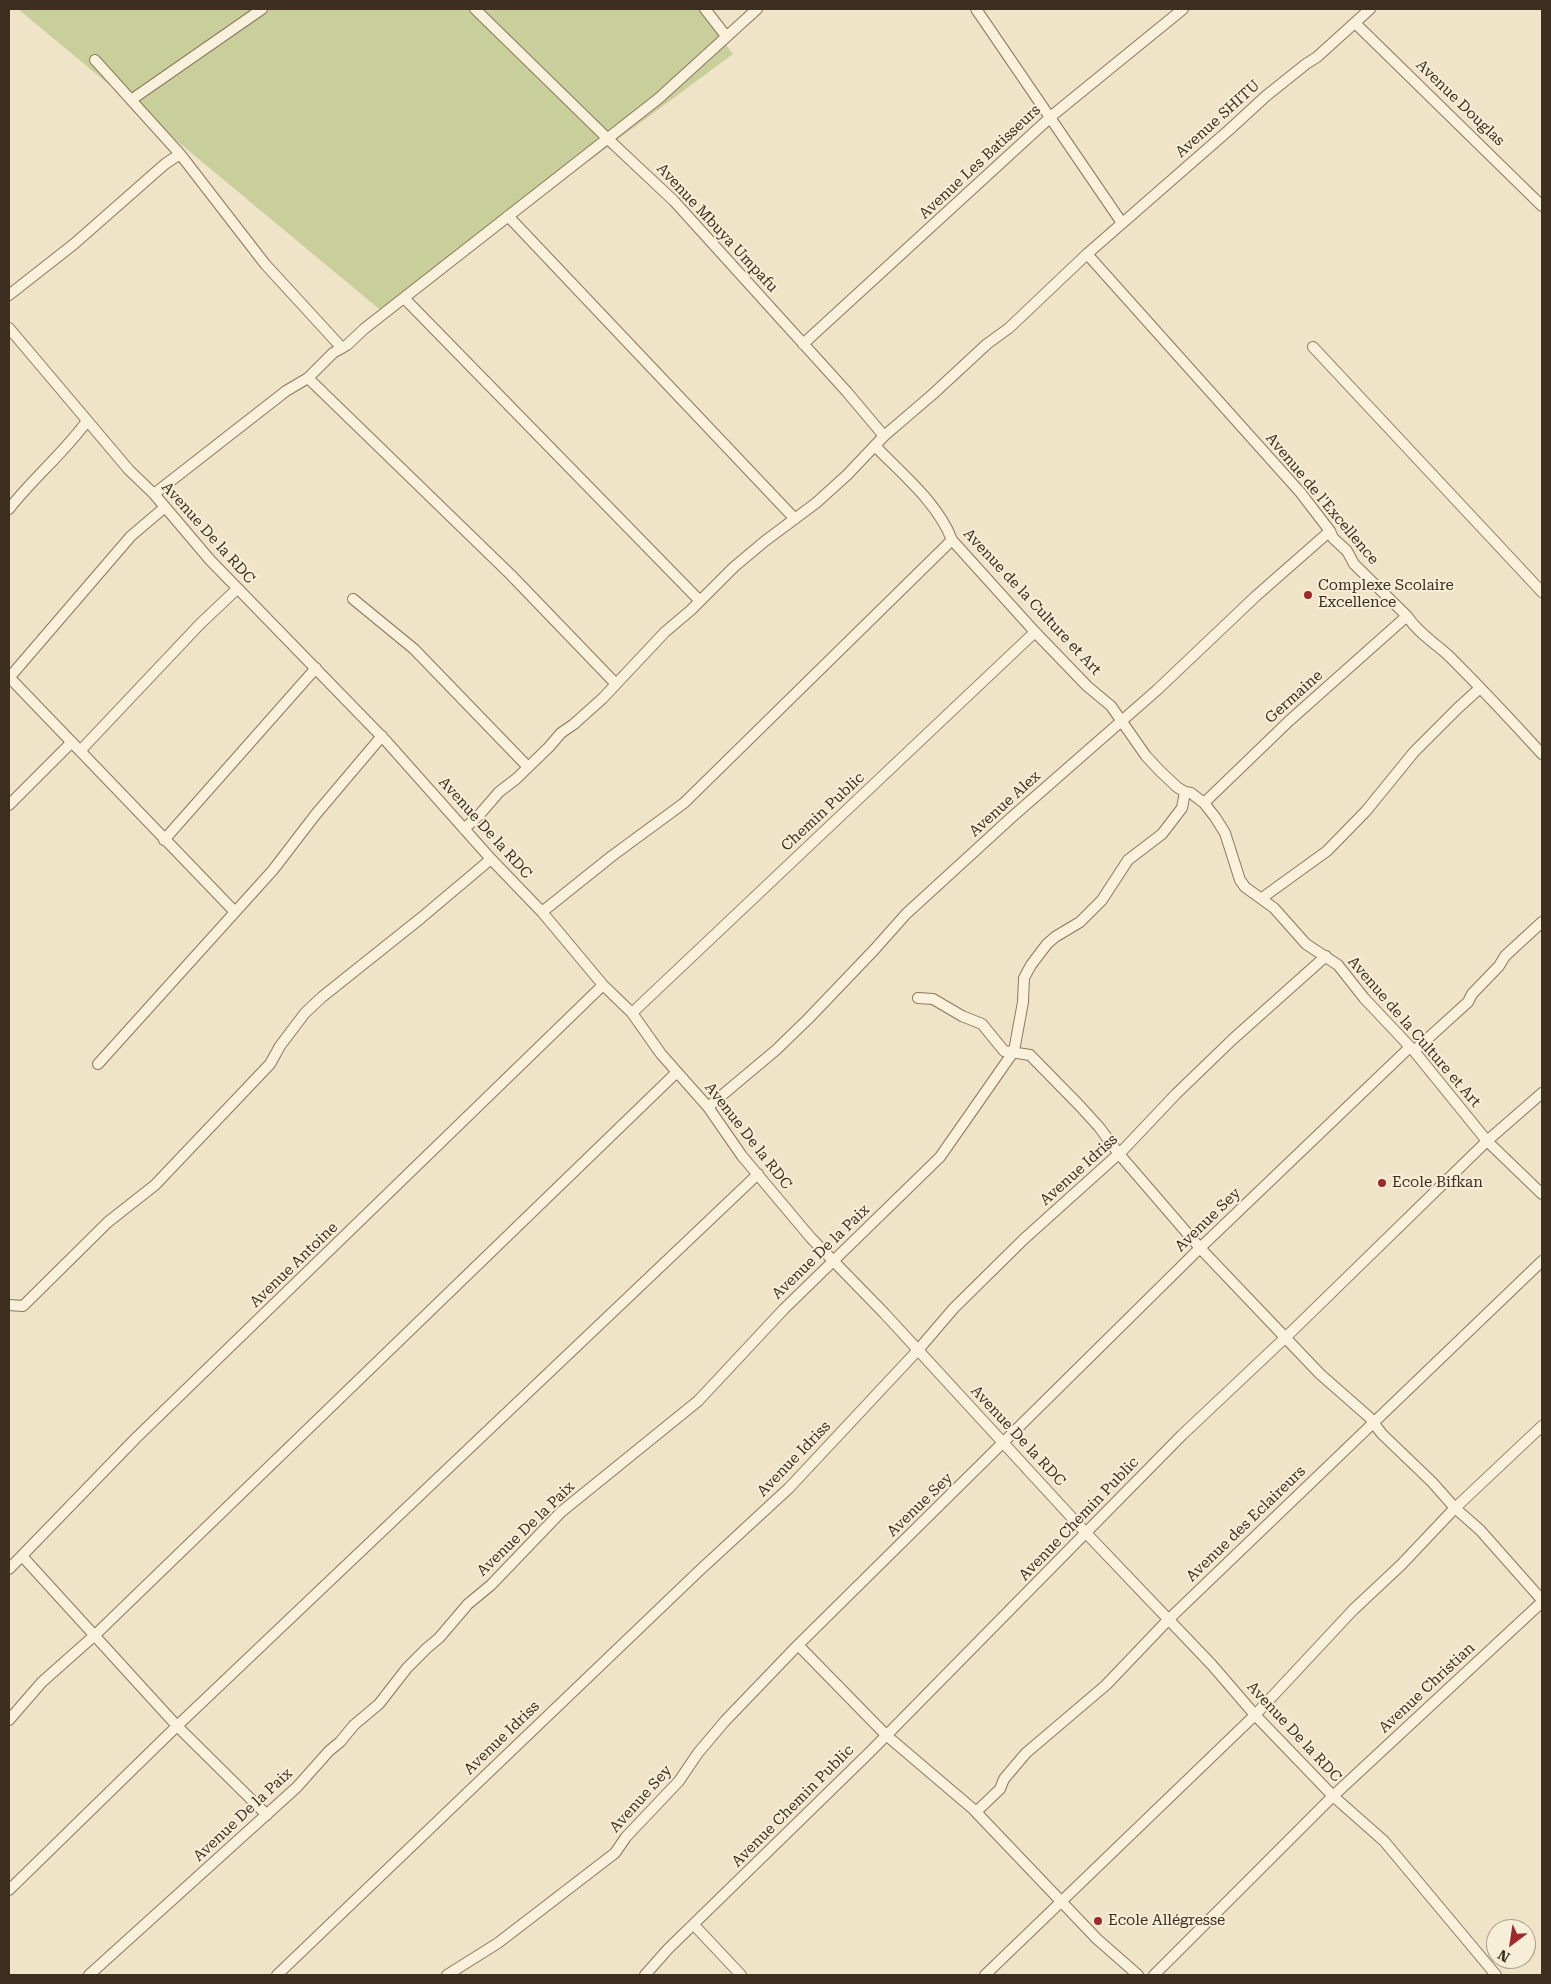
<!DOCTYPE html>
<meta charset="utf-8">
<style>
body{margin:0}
#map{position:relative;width:1551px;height:1984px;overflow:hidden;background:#f0e4c8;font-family:"Roboto Serif",serif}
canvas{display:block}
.frame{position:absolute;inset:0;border:10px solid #3d2e20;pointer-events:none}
.north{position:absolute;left:1486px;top:1919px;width:50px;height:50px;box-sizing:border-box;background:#f7eed8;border:1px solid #ada18e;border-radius:50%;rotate:211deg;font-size:14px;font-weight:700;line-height:20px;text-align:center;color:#3d2e20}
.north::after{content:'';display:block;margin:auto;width:18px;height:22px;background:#9e2a2b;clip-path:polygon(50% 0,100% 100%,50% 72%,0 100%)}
</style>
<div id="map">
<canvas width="1551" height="1984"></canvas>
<div class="frame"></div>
<div class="north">N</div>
</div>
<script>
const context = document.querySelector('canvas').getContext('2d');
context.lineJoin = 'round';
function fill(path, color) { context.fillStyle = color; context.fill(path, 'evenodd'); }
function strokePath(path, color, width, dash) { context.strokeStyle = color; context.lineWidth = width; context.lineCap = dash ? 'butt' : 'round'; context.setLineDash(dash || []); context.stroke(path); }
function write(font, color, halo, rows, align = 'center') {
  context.font = font + ' "Roboto Serif",serif'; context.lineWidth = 4; context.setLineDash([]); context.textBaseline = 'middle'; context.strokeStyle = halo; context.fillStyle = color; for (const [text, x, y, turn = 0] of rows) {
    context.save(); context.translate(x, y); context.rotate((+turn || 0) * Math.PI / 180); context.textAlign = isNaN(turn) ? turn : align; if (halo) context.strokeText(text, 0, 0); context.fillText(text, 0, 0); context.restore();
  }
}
const green = new Path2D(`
 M 18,9 L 700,9 L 733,54 L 384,313 Z`);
const minor = new Path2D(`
 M 475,9 L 607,138 L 674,201 L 847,392 L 884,436
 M 705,9 L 726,36
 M 976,9 L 1122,223
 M 1355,23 L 1542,206
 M 95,60 L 180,154 L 265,264 L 342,348
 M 131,100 L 262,9
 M 508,216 L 795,519
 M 1087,254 L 1300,492 L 1330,531 L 1333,538 L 1347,551 L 1354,564 L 1407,616 C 1418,633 1435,643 1449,656 C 1481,688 1512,721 1542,754
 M 9,295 L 74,244 L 165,164 L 180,154
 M 404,298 L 700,601
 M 9,328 L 129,470 L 154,494 L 210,560 L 386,741 L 491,859 L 542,912 L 603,985 L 632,1013 L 661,1054 L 708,1107 L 742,1156 L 811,1238 L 884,1313 L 1086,1533 L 1212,1665 L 1255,1715 L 1333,1796 L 1384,1841 L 1496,1975
 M 803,344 L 1054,114 L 1183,9
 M 1313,347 L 1542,592
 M 308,378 L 511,575 L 616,684
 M 875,446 C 902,474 938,503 952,540 L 1035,632 L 1087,686 L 1111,706 L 1146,756 L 1160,771 L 1177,787 L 1185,792 L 1191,793 L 1204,803 L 1215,817 L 1225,833 L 1240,880 L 1245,887 L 1274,908 L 1306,944 L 1338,965 L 1364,998 L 1414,1051 L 1487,1141 L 1542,1194
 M 154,494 L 286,391 L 308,378 L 333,353 L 347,345 L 364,329 L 658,99 L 757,9
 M 9,509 C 33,478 64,453 87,421
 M 353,599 L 414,649 L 528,767
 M 9,677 L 235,912
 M 9,678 L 131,536 L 164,508
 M 80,751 L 200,624 L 237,589
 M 1204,803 L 1289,721 L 1407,616
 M 9,805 L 72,742
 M 464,829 L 480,814 L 499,792 L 516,779 L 549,747 L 561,733 L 574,724 L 603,698 L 665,632 L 691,610 L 734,567 L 765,541 L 816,503 L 847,475 L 884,436 L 933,394 L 987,344 L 1009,328 L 1087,254 L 1229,130 L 1266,96 L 1306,64 L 1317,57 L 1370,9
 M 164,840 L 316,668
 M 1262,898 L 1327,851 L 1366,811 L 1414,752 L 1458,708 L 1480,688
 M 542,912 L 612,856 L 684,803 L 952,540
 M 918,998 L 933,999 L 962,1016 L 982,1024 L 1004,1051 L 1030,1055 L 1079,1105 L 1099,1127 L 1119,1154 L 1200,1248 L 1320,1374 L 1369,1417 L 1382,1434 L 1432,1482 L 1455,1508 L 1480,1530 L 1542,1600
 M 632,1013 L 1035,632
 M 1414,1051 L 1468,1002 L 1472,994 L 1499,966 L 1505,956 L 1542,922
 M 98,1064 L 273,870 L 316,814 L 382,736
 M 708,1107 L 776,1050 L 808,1019 L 874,950 L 906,914 L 1012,817 L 1157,690 L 1256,596 L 1330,531
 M 9,1305 L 23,1306 L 108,1222 L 155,1185 L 270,1064 L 280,1046 L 305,1013 L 322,997 L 421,918 L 491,859
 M 22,1556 L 177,1726 L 267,1815
 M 9,1569 L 136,1438 L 603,985
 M 798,1645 L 886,1735 L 973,1809 L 1097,1939 L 1138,1975
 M 9,1720 L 42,1682 L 95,1635 L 677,1072
 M 976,1812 L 1000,1789 L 1004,1779 L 1026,1753 L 1106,1685 L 1168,1620 L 1542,1261
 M 9,1890 L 177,1726 L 758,1174
 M 694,1925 L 741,1975
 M 89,1975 L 297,1787 L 329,1751 L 340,1742 L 354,1725 L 379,1704 L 407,1668 L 427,1648 L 439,1638 L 468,1604 L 491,1585 L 561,1512 L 698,1401 L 784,1309 L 940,1157 L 1014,1051 L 1023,1002 L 1024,978 L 1031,965 L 1047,944 L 1055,937 L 1080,922 L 1102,900 L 1128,860 L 1162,834 L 1182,808 L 1185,792
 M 277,1975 L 699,1571 L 789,1488 L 918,1350 L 954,1308 L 1024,1239 L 1123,1150 L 1176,1094 L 1233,1039 L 1326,956
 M 447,1975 L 498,1943 L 615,1853 L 626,1837 L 679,1781 L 698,1753 L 725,1721 L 798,1645 L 1200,1248 L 1410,1047
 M 645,1975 L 668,1949 L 870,1752 L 1182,1435 L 1286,1337 L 1487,1141 L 1542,1093
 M 985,1975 L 1255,1715 L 1353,1610 L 1401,1565 L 1455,1508 L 1542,1426
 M 1154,1975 L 1333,1796 L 1542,1602`);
const markers = [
 [1308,595,5,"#9e2a2b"],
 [1382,1183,5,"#9e2a2b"],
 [1098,1921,5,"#9e2a2b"]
];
const streetNames = [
 ["Avenue Douglas",1460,103,44],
 ["Avenue SHITU",1218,119,-42],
 ["Avenue Les Batisseurs",980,162,-43],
 ["Avenue Mbuya Umpafu",717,228,47],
 ["Avenue de l'Excellence",1322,499,50],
 ["Avenue De la RDC",208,533,48],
 ["Avenue de la Culture et Art",1032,602,47],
 ["Germaine",1294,697,-42],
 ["Avenue Alex",1005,804,-42],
 ["Chemin Public",823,812,-43],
 ["Avenue De la RDC",485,828,48],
 ["Avenue de la Culture et Art",1414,1032,49],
 ["Avenue De la RDC",748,1136,52],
 ["Avenue Idriss",1079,1170,-42],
 ["Avenue Sey",1208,1220,-44],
 ["Avenue De la Paix",821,1252,-44],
 ["Avenue Antoine",294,1265,-44],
 ["Avenue De la RDC",1018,1436,47],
 ["Avenue Idriss",794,1459,-46],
 ["Avenue Sey",920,1505,-44],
 ["Avenue Chemin Public",1079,1519,-46],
 ["Avenue des Eclaireurs",1246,1524,-44],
 ["Avenue De la Paix",526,1529,-44],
 ["Avenue Christian",1427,1688,-43],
 ["Avenue De la RDC",1294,1732,47],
 ["Avenue Idriss",502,1738,-44],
 ["Avenue Sey",641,1799,-48],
 ["Avenue Chemin Public",793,1806,-45],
 ["Avenue De la Paix",243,1815,-43]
];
const poiNames = [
 ["Complexe Scolaire",1318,586],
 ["Excellence",1318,603],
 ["Ecole Bifkan",1392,1183],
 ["Ecole Allégresse",1108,1921]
];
fill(green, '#c9cf9b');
strokePath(minor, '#8d765c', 12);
strokePath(minor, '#faf1dc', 10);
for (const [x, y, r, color] of markers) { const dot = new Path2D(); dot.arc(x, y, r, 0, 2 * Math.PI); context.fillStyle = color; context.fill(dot); strokePath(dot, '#f7eed8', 2); }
write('15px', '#3d2e20', '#f7eed8', streetNames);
write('15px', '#3d2e20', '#f7eed8', poiNames, 'left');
</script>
